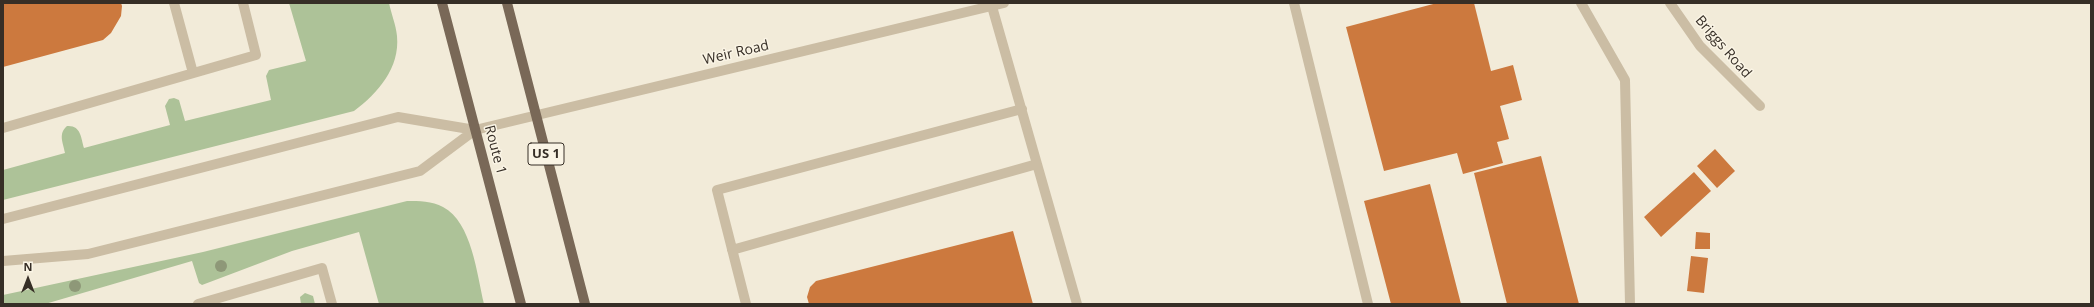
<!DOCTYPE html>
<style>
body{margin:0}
#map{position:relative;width:2094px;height:307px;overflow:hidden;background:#f2ebd9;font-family:"Open Sans",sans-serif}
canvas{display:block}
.frame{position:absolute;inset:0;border:4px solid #362e26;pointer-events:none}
.north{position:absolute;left:8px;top:259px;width:40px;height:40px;-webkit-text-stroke:3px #faf4e5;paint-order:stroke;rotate:0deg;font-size:11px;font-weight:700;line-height:16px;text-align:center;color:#362e26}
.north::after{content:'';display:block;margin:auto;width:14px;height:18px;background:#362e26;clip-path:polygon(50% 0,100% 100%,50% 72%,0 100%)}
</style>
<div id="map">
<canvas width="2094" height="307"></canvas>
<div class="frame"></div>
<div class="north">N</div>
</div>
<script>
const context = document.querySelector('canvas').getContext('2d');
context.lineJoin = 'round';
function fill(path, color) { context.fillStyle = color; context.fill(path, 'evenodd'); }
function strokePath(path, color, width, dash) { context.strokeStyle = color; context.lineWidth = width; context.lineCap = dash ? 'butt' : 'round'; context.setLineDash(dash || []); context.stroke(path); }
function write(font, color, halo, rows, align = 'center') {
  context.font = font + ' "Open Sans",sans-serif'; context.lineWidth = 3; context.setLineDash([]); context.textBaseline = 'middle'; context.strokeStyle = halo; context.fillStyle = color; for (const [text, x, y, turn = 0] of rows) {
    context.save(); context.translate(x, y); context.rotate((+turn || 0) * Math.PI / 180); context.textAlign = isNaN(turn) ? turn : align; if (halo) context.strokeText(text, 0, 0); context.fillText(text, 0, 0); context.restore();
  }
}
const green = new Path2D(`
 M 289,3 L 389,3 C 391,13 396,25 397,36 C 400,68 378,93 354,111 L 3,200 L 3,170 L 65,153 C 63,142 58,134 67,126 C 81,125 81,138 84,148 L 170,125 L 165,106 L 169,99 L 174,98 L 179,100 L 185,121 L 271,100 L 266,76 L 269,70 L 306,61 Z
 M 407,201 C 419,201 432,201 443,207 C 472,222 477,275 484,304 L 379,304 L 359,232 L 292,251 L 202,285 L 199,283 L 192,261 L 45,304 L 3,304 L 3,295 L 203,252 Z
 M 305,293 L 313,296 L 315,304 L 301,304 L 300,297 Z`);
const building = new Path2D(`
 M 3,3 L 121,3 L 122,6 L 121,16 L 111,33 L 103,40 L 3,67 Z
 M 1437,3 L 1474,3 L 1491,71 L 1513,65 L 1522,100 L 1500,106 L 1509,139 L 1497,142 L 1503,163 L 1463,174 L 1457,153 L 1384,171 L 1346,27 Z
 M 1715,149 L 1735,171 L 1717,188 L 1697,166 Z
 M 1541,156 L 1579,304 L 1507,304 L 1474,173 Z
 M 1694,172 L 1711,191 L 1661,237 L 1644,217 Z
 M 1430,184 L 1461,304 L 1391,304 L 1364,201 Z
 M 1013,231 L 1033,304 L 809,304 L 807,297 L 810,287 L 816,281 Z
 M 1696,232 L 1710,233 L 1710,249 L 1695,249 Z
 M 1691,256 L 1708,258 L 1704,293 L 1687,291 Z`);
const lane = new Path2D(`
 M 174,3 L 193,73
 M 991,3 L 1077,304
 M 1294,3 L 1368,304
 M 1581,3 L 1625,80 L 1630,304
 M 3,128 L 256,55 L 243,3
 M 3,219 L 398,117 L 475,130
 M 732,250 L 1037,164
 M 3,261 L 88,254 L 420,171 L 475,130
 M 198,304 L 322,268 L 332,304
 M 746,304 L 717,190 L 1022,109`);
const street = new Path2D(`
 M 1670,3 L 1700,46 L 1760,106
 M 475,130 L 1004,3`);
const primary = new Path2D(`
 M 442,3 L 521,304
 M 507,3 L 585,304`);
const trees = [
 [221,266],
 [75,286]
];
const shields = [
 [546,154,36]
];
const shieldNames = [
 ["US 1",546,154]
];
const streetNames = [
 ["Briggs Road",1723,47,49],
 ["Weir Road",736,53,-13],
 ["Route 1",495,150,75]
];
fill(green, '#adc298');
fill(building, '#cc793e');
strokePath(lane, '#cbbda4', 10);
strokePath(street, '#cbbda4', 10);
strokePath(primary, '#796857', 10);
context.fillStyle = '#8e9878';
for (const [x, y] of trees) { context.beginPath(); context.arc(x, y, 6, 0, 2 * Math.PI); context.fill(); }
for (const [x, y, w] of shields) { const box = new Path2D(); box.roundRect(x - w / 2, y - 11, w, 22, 3); context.fillStyle = '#faf4e5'; context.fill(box); strokePath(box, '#362e26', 1); }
write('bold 13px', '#362e26', null, shieldNames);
write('14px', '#362e26', '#faf4e5', streetNames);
</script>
